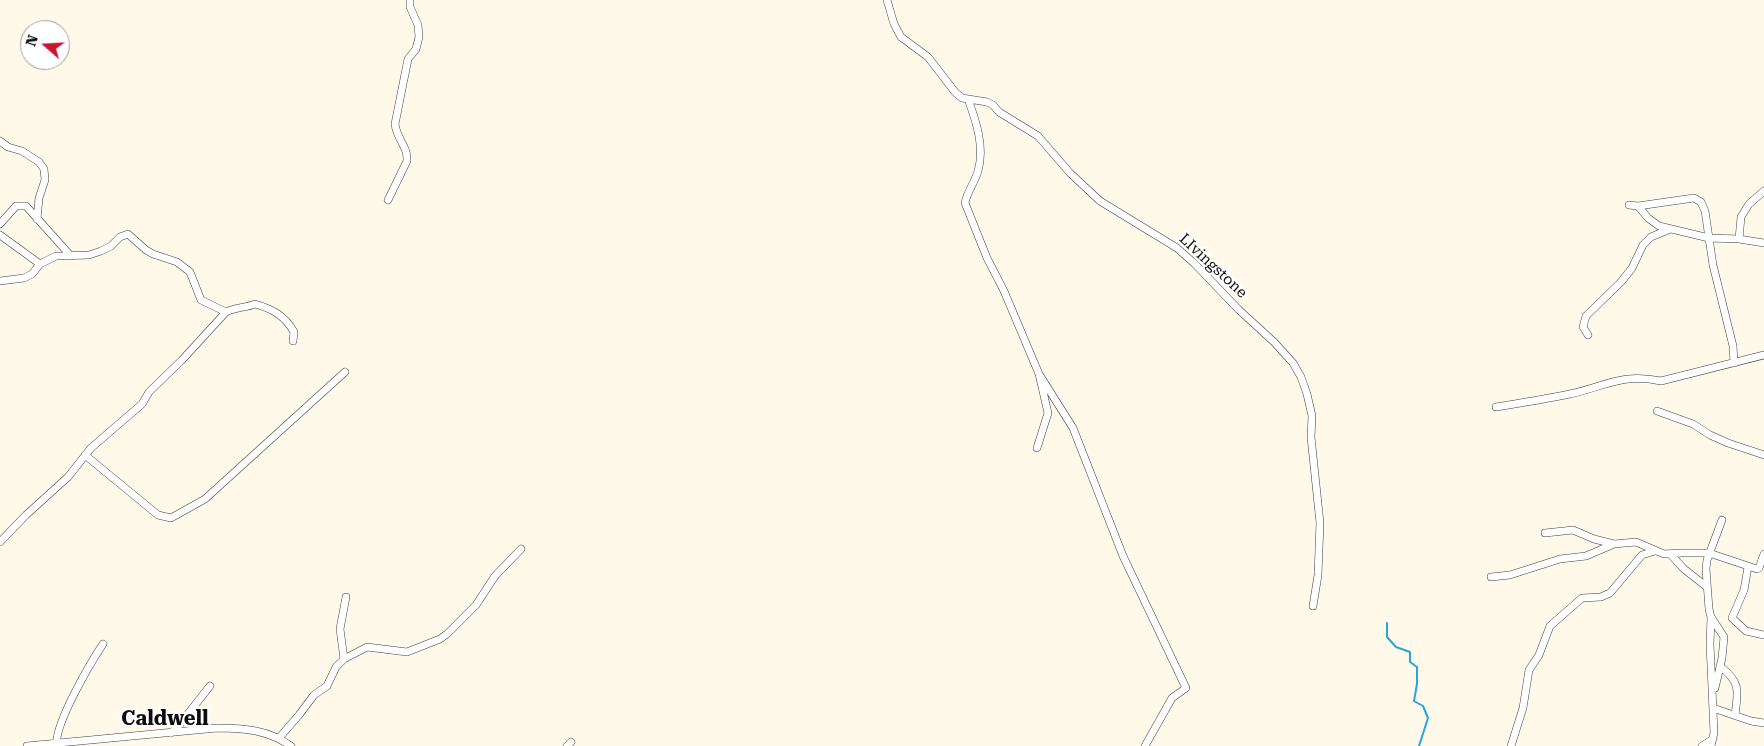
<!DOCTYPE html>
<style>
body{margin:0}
#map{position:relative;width:1764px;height:746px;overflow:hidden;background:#fff9ea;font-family:"Roboto Serif",serif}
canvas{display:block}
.north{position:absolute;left:20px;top:20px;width:50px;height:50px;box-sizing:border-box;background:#fff;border:1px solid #9e9e9e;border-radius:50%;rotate:289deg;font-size:14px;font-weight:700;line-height:20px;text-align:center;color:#0c0c0c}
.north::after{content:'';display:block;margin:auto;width:18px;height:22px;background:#c91630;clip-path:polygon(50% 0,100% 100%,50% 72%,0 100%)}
</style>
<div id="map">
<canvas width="1764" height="746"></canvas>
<div class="north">N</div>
</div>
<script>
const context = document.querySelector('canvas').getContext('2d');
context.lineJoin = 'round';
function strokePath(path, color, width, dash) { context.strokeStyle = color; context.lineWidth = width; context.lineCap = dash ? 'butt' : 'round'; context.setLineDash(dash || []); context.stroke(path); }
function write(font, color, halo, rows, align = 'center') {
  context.font = font + ' "Roboto Serif",serif'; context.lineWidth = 5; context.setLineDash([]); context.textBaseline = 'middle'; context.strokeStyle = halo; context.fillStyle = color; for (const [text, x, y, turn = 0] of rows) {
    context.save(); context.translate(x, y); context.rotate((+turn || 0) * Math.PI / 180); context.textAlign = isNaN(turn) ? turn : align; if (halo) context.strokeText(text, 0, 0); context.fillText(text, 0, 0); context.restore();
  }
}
const stream = new Path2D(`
 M 1387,623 L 1387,637 L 1396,647 L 1410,652 L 1410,662 L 1417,667 L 1417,684 L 1414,701 L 1423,706 L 1428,718 L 1419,746`);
const street = new Path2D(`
 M 887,0 L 894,24 L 901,37 L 928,57 L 955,92 L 962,98 L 987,102 L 993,105 L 999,112 L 1038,136 L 1070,173 L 1100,201 L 1177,248 L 1195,264 L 1238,309 L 1274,342 L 1293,363 L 1301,377 L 1307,394 L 1312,416 L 1311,437 L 1320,523 L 1318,575 L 1313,606
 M 968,99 C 976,121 985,147 978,171 C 975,182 967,192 965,203 L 987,258 L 1004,291 L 1039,374 L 1048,413 L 1037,448
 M 0,141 L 8,147 L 22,151 L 39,162 L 44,169 L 45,180 L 39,198 L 37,219
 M 388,200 L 407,161 C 408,146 397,140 395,124 L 408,59 L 416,49 L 419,37 L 418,25 L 410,7 L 410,0
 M 1629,205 L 1638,206 L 1648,218 L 1659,226 L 1709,238 L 1739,239 L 1764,243
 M 1638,206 L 1694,198 L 1701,202 L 1705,211 L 1713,265 L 1733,346 L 1734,363
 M 0,224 L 16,206 L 26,206 L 70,255
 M 0,235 L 40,264
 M 1739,239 L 1741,217 L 1749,204 L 1764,191
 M 0,281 L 24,278 L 32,274 L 40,264 L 56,256 L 89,255 L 101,251 L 111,246 L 120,237 L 128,234 L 146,250 L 153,254 L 177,262 L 190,272 L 201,300 L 226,312 C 236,307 245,308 255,304 C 273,309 285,316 294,332 L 293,341
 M 1588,335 L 1583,327 L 1586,316 L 1621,282 L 1632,268 L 1643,245 L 1651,237 L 1670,229
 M 1039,374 L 1073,428 L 1123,556 L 1186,688 L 1172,698 L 1145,746
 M 1496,407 C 1521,403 1545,399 1570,394 C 1606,386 1622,373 1661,381 L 1764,355
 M 1657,411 L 1693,424 L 1710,435 L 1728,443 L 1764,455
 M 85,455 L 158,515 L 171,518 L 205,499 L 345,372
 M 1545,533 L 1573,530 L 1594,539 L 1614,544
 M 0,542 L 26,515 L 68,477 L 91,448 L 142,404 L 149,392 L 182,360 L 226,312
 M 1671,555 L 1684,569 L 1707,587
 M 1748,567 L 1744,590 L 1732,618 L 1746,631 L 1764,635
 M 1491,577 L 1510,575 L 1560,559 L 1586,556 L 1614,544 L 1636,542 L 1664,554 L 1682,553 L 1709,553 L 1757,569 L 1759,568 L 1764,554
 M 1711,617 L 1724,637 L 1722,658 L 1715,688
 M 344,659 L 340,629 L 346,597
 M 1721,667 C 1741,683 1738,691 1735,715
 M 1713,708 L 1751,721 L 1764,723
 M 171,733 L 180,724 L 210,686
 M 279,738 L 299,715 L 314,695 L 327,686 L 336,667 L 344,659 L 367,647 L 407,652 L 440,639 L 447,634 L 476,605 L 495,576 L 521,549
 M 27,746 L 217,728 C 245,728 268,730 291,746
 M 57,746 C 53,726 91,662 103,644
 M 567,746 L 571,742
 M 1511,746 L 1523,708 L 1529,670 L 1539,655 L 1550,626 L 1582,598 L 1601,597 L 1610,593 L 1642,555 L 1655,551
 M 1702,746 L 1713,739
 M 1711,746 L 1714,733 L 1710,644 L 1711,617 L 1709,609 L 1706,569 L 1707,560 L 1722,520`);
const streetNames = [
 ["LIvingstone",1213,266,43]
];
const districtNames = [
 ["Caldwell",165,719]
];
strokePath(stream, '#28a5db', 2);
strokePath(street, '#3f3f3f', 8);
strokePath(street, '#fff', 7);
write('15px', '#0c0c0c', '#fff', streetNames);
write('bold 20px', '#0c0c0c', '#fff', districtNames);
</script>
